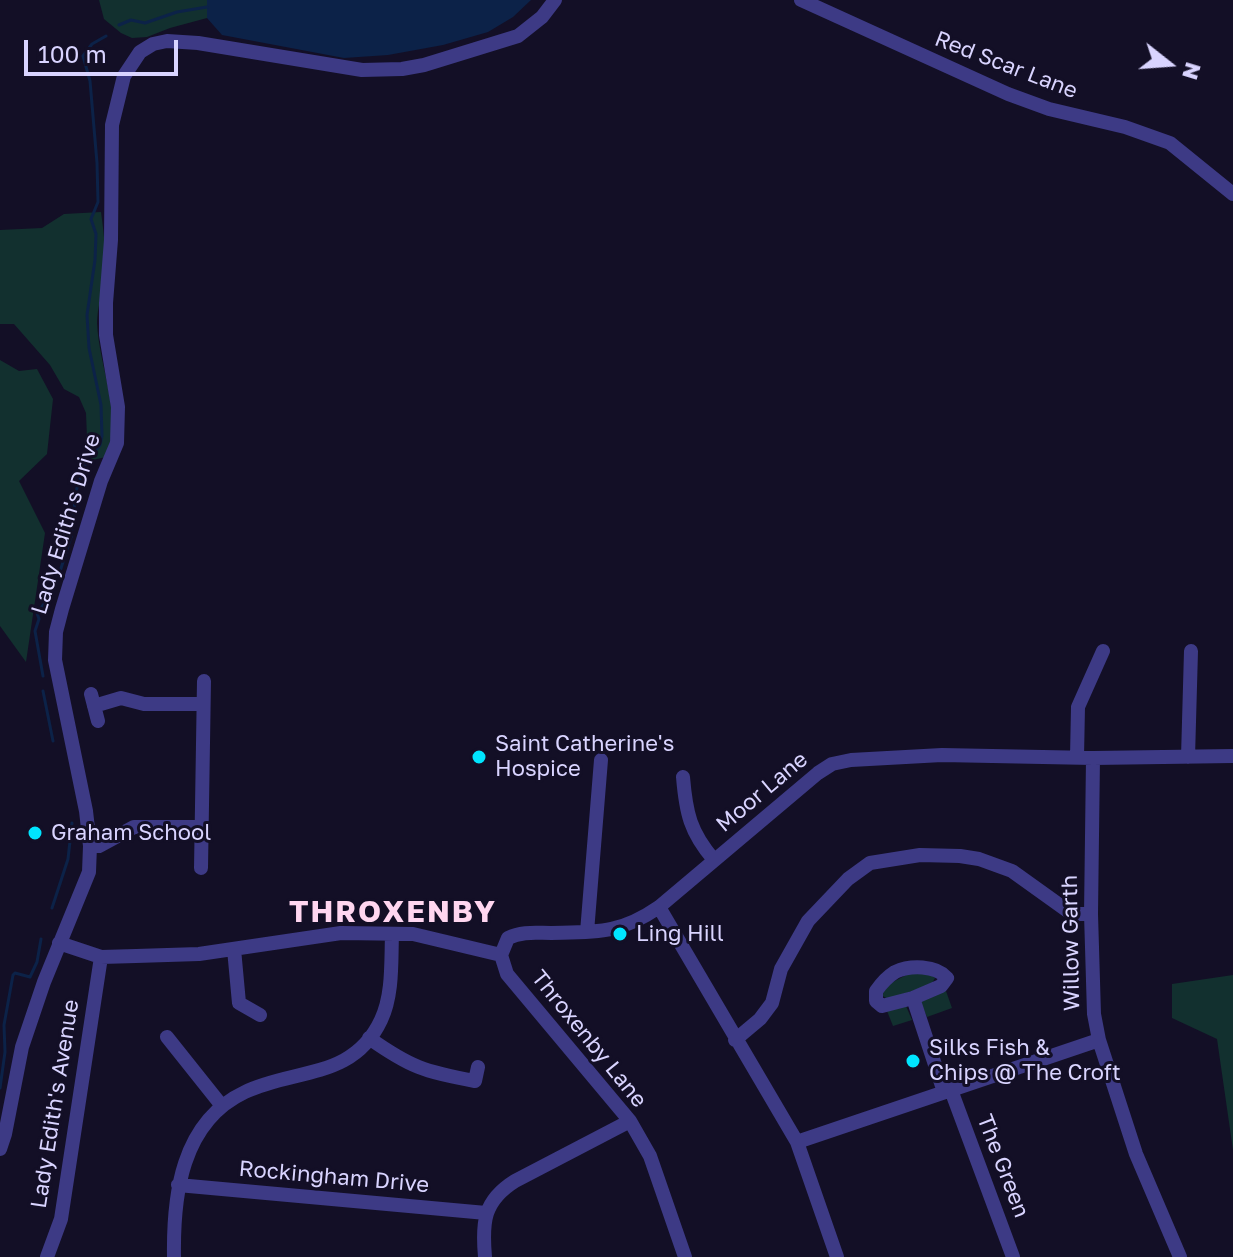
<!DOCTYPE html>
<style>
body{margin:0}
#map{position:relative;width:1233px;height:1257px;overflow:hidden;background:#130f26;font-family:"Golos Text",sans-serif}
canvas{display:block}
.north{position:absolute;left:1129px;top:24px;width:80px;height:80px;-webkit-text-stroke:6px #130f26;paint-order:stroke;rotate:107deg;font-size:22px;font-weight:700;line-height:32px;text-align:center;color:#d9d4ff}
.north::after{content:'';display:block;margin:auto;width:28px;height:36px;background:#d9d4ff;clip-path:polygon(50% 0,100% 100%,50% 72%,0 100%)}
.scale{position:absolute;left:24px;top:40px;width:154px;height:36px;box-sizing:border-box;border:4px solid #d9d4ff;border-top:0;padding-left:10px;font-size:24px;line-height:28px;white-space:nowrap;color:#d9d4ff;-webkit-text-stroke:6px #130f26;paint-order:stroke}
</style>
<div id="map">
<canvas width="1233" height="1257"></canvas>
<div class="north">N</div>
<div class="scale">100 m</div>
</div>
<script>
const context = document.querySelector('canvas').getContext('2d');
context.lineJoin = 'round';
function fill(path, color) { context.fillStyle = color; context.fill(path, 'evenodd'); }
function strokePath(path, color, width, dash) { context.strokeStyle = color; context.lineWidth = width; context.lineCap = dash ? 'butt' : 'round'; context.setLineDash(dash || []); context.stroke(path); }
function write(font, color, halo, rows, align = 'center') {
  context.font = font + ' "Golos Text",sans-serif'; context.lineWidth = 6; context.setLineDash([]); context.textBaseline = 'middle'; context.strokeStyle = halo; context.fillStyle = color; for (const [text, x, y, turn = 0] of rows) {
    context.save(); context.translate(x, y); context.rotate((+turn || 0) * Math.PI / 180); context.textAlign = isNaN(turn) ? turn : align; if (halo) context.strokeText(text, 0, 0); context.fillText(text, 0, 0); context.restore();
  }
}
const green = new Path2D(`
 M 99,0 L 207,0 L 207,18 L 170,28 L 147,37 L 132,38 L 121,33 L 104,19 Z
 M 101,212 C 104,235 107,257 104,280 C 102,294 97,309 97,323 C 99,368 123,413 106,457 L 88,461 L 86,413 L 79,397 L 64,389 L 50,365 L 14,324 L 0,324 L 0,230 L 42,228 L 64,214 Z
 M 0,360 L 19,371 L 37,369 L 53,399 L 47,454 L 19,481 L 45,533 L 26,662 L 0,626 Z
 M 912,972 L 934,974 L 935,978 L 931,985 L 888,999 L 881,995 L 891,983 Z
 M 1233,975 L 1233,1150 L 1217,1039 L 1172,1018 L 1172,984 Z
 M 946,991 L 952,1008 L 927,1017 L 921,1003 L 923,999 Z
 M 906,1006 L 912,1020 L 893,1026 L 887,1011 Z`);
const water = new Path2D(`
 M 207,0 L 531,0 L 513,17 L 488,32 L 443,45 L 388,55 L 344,58 L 222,35 L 207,18 Z`);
const stream = new Path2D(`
 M 119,25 L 131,20 L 145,23 L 177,12 L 207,7
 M 43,676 L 35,631 L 39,619 L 37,613 L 51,595 L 56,584 L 71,537 L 76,491 L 86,462 L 100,445 L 102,436 L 101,405 L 89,348 L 87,315 L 95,260 L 96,234 L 91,219 L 98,202 L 97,163 L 90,81 L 83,56 L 92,44 L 106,36
 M 43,691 L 53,741
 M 52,908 L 68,859 L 72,823
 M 0,1088 L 5,1052 L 4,1025 L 13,975 L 15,973 L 30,977 L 37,962 L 41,939`);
const minor = new Path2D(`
 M 801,0 L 1008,94 L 1049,109 L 1125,127 L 1170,143 L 1233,194
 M 91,694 L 98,721
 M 94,706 L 121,698 L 144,704 L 203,704
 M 1077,757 L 1078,707 L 1103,651
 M 1188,757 L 1191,651
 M 1093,758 L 1091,914 L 1094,1014 L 1099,1040 L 1136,1154 L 1180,1257
 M 683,777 C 686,813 690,832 714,860
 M 90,846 L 99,846 L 134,827 L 202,827
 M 201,868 L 204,681
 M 659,907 L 797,1142 L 837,1257
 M 587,932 L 601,760
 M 59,943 L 101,957 L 136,956 L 199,954 L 341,933 L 413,934 L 501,955
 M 234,949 L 239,1003 L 260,1015
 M 913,998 L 941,986 L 947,978 C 936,965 910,965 895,972 C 887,977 881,984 876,991 L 876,1001 L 882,1006 L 913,998 L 944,1092
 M 167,1037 L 222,1106
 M 369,1038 C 410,1067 425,1072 475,1081 L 478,1067
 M 735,1040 L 760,1019 L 772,1003 L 781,969 L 808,921 L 848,879 L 870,863 L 920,855 L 960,856 L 979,859 L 1012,871 L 1072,914 L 1091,914
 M 951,1090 L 1013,1257
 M 797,1142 L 1099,1040
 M 0,1149 L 5,1134 L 22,1047 L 44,982 L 89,872 L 90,846 L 86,811 L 55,660 L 56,632 L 62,609 L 101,481 L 117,443 L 118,407 L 106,335 L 106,303 L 111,240 L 112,125 L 124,76 L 140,52 L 153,44 L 167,41 L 198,43 L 362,70 L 402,69 L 424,65 L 518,36 L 542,17 L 555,0
 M 178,1185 L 486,1213
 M 47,1257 L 61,1219 L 101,957
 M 174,1257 C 173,1196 181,1122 245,1092 C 295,1068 353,1080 381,1020 C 393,995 391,962 392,935
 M 485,1257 C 482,1223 483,1201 515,1181 L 630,1121
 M 685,1257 L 650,1156 L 630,1121 L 507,974 L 501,955 L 508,938 C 522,931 536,933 551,933 C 597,932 620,934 659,907 L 818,773 L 832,764 L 851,760 L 942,755 L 1093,758 L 1233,756`);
const markers = [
 [479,757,8,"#00e5ff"],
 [35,833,8,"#00e5ff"],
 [620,934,8,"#00e5ff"],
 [913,1061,8,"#00e5ff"]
];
const streetNames = [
 ["Red Scar Lane",1006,65,21],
 ["Lady Edith's Drive",66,524,-73],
 ["Moor Lane",762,792,-40],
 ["Willow Garth",1071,943,-91],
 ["Throxenby Lane",589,1039,51],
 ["Lady Edith's Avenue",55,1104,-81],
 ["The Green",1003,1166,69],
 ["Rockingham Drive",334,1177,5]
];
const poiNames = [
 ["Saint Catherine's",495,744],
 ["Hospice",495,769],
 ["Graham School",51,833],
 ["Ling Hill",636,934],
 ["Silks Fish &",929,1048],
 ["Chips @ The Croft",929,1073]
];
const districtNames = [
 ["THROXENBY",393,912]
];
fill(green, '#12302f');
fill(water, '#0c2248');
strokePath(stream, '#0c2248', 3);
strokePath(minor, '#3d3a85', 14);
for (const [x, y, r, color] of markers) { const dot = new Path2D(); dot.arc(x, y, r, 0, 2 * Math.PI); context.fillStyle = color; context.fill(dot); strokePath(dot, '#130f26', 3); }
write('22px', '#d9d4ff', '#130f26', streetNames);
write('22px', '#d9d4ff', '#130f26', poiNames, 'left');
context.letterSpacing = '2px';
write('bold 30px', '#ffd6f0', '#130f26', districtNames);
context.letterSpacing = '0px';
</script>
